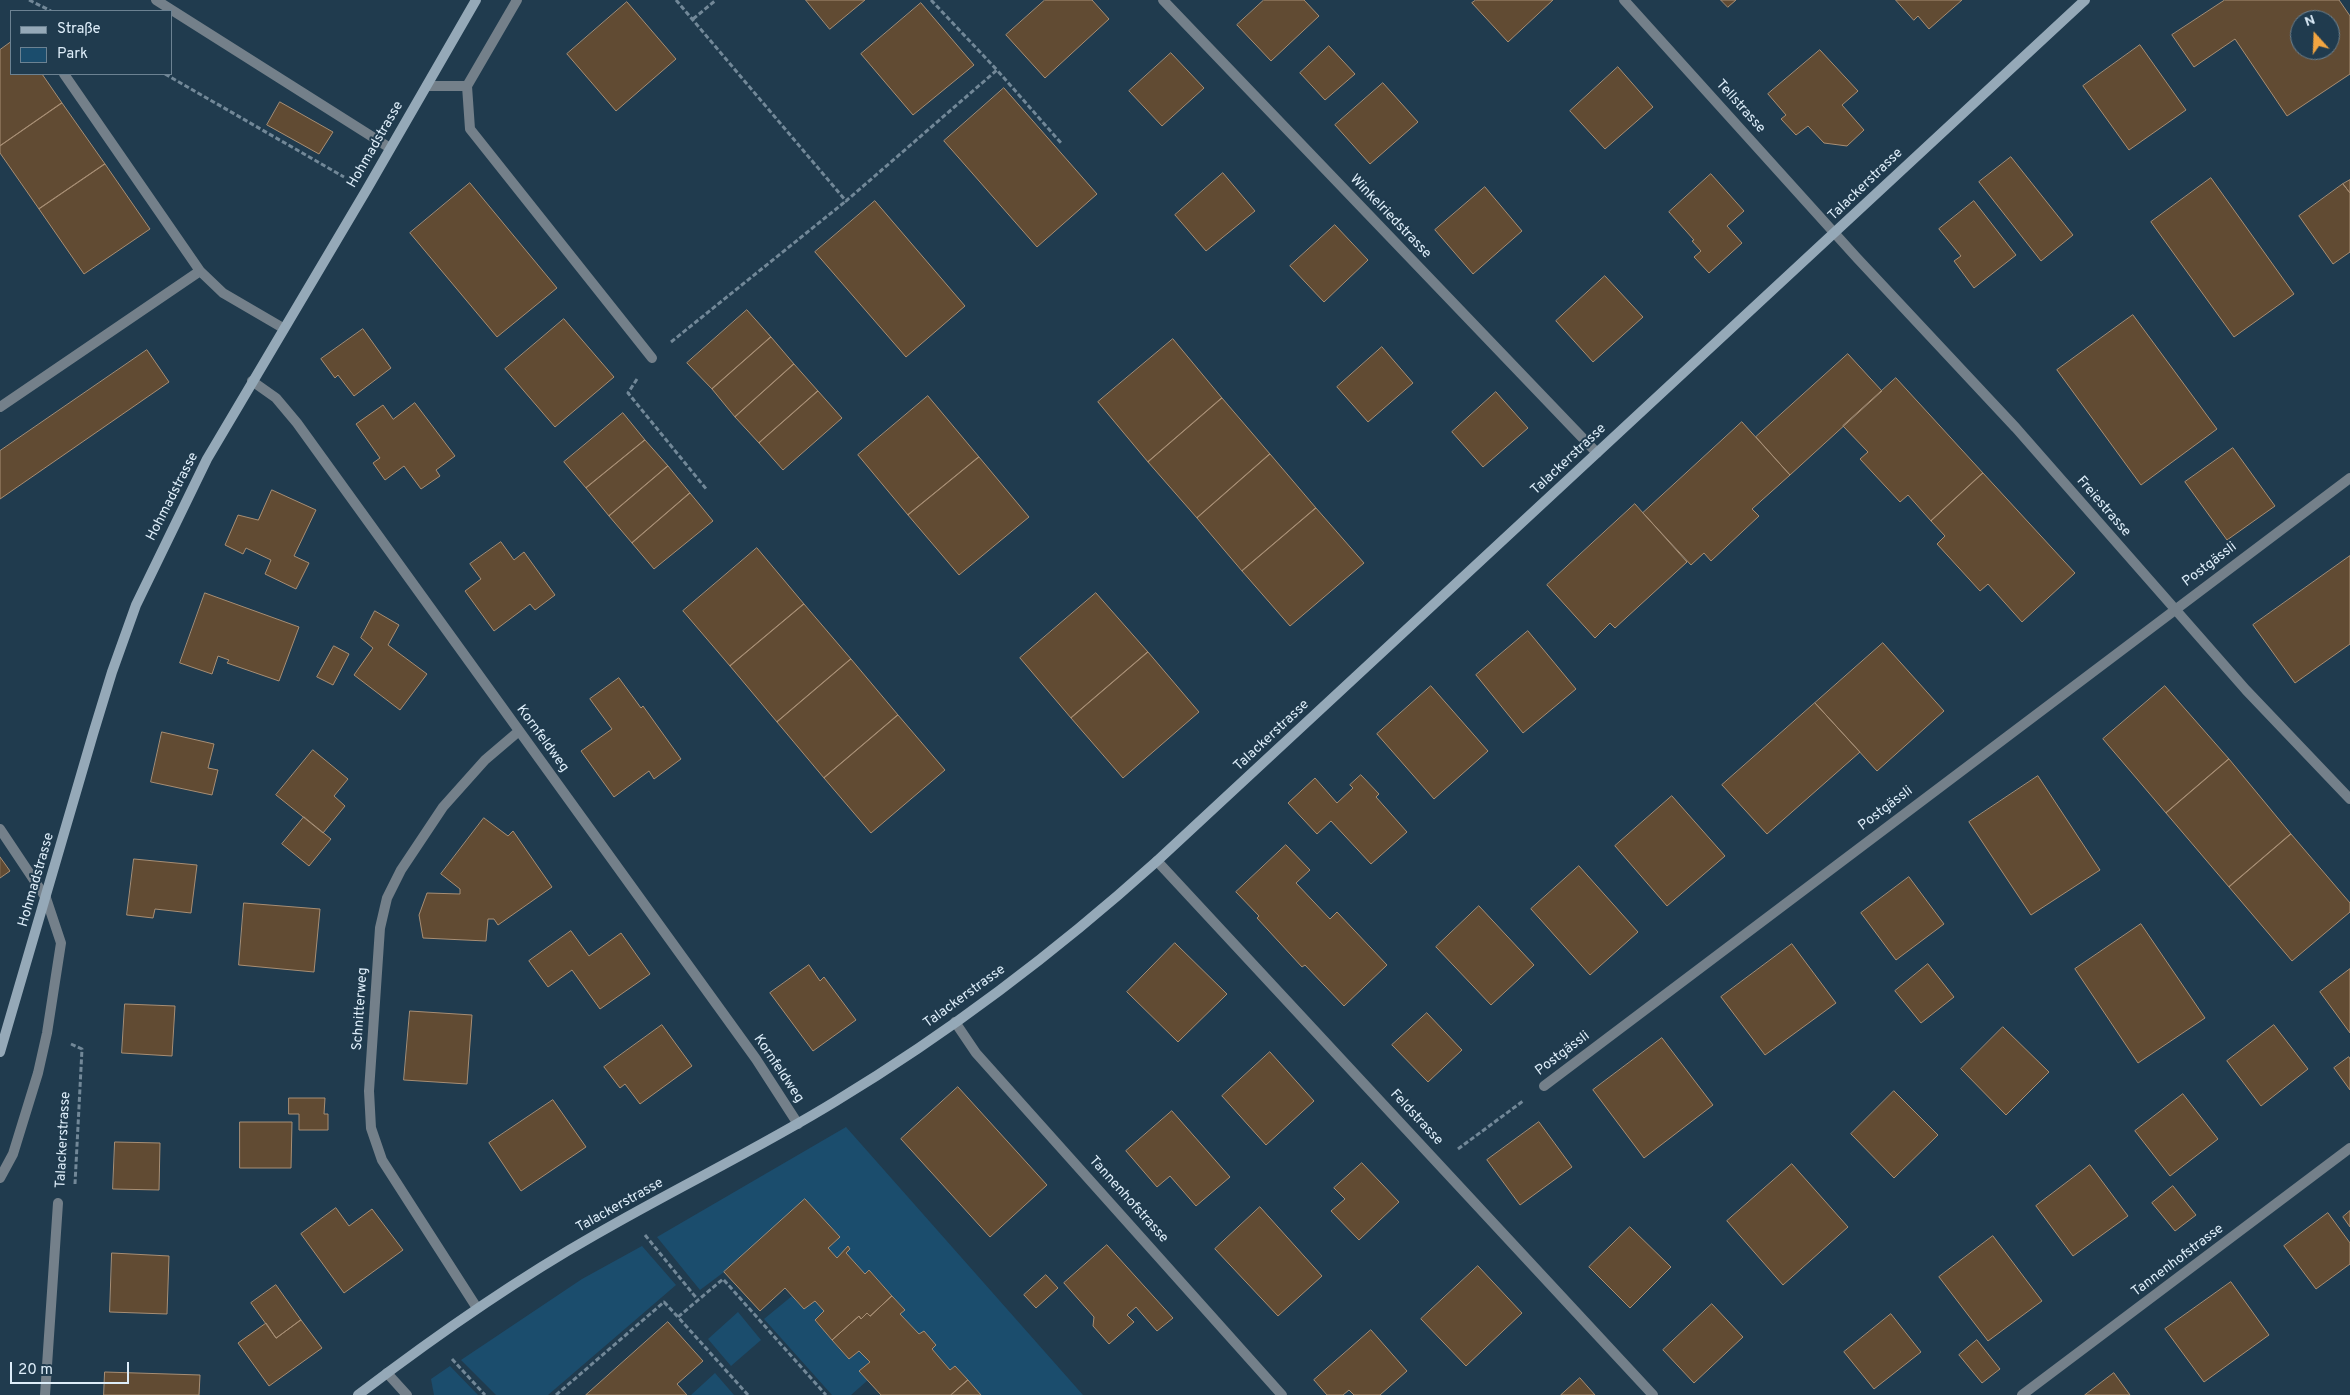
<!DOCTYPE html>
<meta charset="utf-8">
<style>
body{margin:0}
#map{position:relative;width:2350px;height:1395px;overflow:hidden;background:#203b4e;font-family:Overpass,sans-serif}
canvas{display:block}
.legend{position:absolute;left:10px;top:10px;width:162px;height:65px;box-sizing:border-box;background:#203b4e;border:1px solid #6c8292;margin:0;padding:6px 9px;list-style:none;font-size:15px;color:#ddedf9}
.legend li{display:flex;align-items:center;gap:10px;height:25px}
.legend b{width:25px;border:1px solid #6c8292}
.north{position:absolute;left:2290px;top:10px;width:50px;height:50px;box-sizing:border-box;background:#203b4e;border:1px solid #6c8292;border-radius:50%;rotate:340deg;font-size:14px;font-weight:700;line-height:20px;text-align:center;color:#ddedf9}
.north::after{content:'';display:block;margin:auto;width:18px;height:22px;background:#f2a541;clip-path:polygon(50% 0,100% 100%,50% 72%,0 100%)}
.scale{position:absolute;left:10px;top:1362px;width:119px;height:22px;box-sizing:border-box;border:2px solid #ddedf9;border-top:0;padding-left:6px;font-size:15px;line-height:18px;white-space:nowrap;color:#ddedf9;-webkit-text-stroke:4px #203b4e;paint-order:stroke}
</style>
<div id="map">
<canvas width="2350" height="1395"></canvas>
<ul class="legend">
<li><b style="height:6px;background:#95a9b8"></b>Straße</li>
<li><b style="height:14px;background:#1b4d6d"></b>Park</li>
</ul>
<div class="north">N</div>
<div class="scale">20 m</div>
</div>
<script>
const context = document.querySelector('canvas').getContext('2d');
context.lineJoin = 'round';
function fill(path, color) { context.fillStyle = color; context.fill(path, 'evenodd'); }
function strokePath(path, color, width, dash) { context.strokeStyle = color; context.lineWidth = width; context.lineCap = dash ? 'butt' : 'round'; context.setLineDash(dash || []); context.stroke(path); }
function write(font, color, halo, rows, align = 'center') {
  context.font = font + ' Overpass,sans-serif'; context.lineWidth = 4; context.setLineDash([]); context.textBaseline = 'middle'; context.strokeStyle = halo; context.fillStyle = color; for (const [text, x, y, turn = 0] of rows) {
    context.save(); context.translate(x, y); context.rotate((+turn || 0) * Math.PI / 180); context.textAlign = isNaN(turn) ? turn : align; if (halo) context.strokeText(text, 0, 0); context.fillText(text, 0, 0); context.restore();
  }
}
const green = new Path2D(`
 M 846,1127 L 1083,1395 L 981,1395 L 955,1366 L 950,1370 L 932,1349 L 936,1345 L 924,1331 L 919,1334 L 900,1314 L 905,1310 L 871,1272 L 869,1270 L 865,1274 L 846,1253 L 850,1249 L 849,1247 L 837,1258 L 828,1248 L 840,1237 L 805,1199 L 724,1272 L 700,1290 L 657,1237 Z
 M 642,1246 L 676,1285 L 548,1395 L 496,1395 L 461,1360 L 582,1279 Z
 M 792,1296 L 804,1309 L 815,1301 L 824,1311 L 815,1321 L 849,1359 L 859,1351 L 870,1362 L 859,1371 L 868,1380 L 851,1395 L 832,1395 L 764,1319 Z
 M 738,1312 L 761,1340 L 731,1366 L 708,1339 Z
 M 450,1366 L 478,1395 L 434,1395 L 431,1379 Z
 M 715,1373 L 734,1395 L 691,1395 Z`);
const building = new Path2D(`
 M 806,0 L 865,0 L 830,29 Z
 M 1045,0 L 1092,0 L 1109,19 L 1045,78 L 1006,35 Z
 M 1264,0 L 1304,0 L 1319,16 L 1271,61 L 1237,25 Z
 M 1476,0 L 1553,0 L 1508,42 L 1472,3 Z
 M 1721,0 L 1736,0 L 1728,7 Z
 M 1896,0 L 1962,0 L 1929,29 L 1918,16 L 1914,20 Z
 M 2225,0 L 2339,0 L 2350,16 L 2350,74 L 2287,116 L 2235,39 L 2194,67 L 2172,35 ZM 2300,20 L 2330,20 L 2330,50 L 2300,50 Z
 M 627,2 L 676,59 L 616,111 L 567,54 Z
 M 921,3 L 974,65 L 913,115 L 861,54 Z
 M 11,42 L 11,74 L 42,74 L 62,103 L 0,146 L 0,50 Z
 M 2140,45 L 2186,110 L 2129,150 L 2083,86 Z
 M 1329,46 L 1355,74 L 1325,100 L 1300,73 Z
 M 1820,50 L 1858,91 L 1842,105 L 1864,130 L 1847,146 L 1824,143 L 1808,126 L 1796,135 L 1781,119 L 1786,115 L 1768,94 Z
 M 1171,53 L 1204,88 L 1162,126 L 1129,91 Z
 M 1618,67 L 1653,107 L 1605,149 L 1570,111 Z
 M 1383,83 L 1418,122 L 1370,164 L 1335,125 Z
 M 1004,88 L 1097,194 L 1037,247 L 944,141 Z
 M 280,102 L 333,132 L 319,154 L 267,125 Z
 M 62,103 L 105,164 L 39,209 L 0,153 L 0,146 Z
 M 2011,157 L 2073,235 L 2041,261 L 1979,182 Z
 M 105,164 L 150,229 L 84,274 L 39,209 Z
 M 1223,173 L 1255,211 L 1206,251 L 1175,215 Z
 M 1711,174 L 1744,211 L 1727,226 L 1742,243 L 1709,273 L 1694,257 L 1701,251 L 1692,241 L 1694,240 L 1669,212 Z
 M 2211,178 L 2294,294 L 2234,337 L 2151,222 Z
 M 2350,180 L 2350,193 L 2343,184 Z
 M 470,183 L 557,288 L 497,337 L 410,233 Z
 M 2343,184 L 2350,193 L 2350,252 L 2333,264 L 2299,216 Z
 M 1485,187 L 1522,231 L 1473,274 L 1435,230 Z
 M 875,201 L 965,306 L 906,357 L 815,252 Z
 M 1974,201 L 2016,255 L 1974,288 L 1954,261 L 1961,256 L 1939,229 Z
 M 1335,225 L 1368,260 L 1324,302 L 1290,266 Z
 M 1605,276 L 1643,317 L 1593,362 L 1556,321 Z
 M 747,310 L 771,337 L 712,389 L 687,363 Z
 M 2133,315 L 2217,429 L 2141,485 L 2057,370 Z
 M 564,319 L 614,377 L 555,427 L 505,369 Z
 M 363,329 L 391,368 L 354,396 L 338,375 L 335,378 L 321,359 Z
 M 771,337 L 794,364 L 735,417 L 712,389 Z
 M 1173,339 L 1222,398 L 1148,462 L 1098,402 Z
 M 1382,347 L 1413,383 L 1368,422 L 1337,387 Z
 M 147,350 L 169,382 L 0,499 L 0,451 Z
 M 1848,354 L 1882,391 L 1790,475 L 1756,437 Z
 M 794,364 L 818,391 L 759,443 L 735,417 Z
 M 1896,378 L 1983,473 L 1931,521 L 1908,495 L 1900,502 L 1860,459 L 1868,452 L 1843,426 Z
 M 818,391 L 842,418 L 783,470 L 759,443 Z
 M 1496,392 L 1528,428 L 1483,467 L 1452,432 Z
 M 928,396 L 979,457 L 908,515 L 858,455 Z
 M 1222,398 L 1270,454 L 1197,518 L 1148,462 Z
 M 415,403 L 455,456 L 436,470 L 440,476 L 421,489 L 404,466 L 385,480 L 373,463 L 380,458 L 356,424 L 383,405 L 393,419 Z
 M 623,413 L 645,440 L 586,488 L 564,462 Z
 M 1742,422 L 1790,475 L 1752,509 L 1759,516 L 1711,561 L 1704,553 L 1691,565 L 1643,513 Z
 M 645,440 L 668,466 L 609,516 L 586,488 Z
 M 2233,448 L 2275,506 L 2227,540 L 2185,482 Z
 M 1270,454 L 1316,508 L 1242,571 L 1197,518 Z
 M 979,457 L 1029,517 L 959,575 L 908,515 Z
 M 668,466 L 690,493 L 632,543 L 609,516 Z
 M 1983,473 L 2075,573 L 2022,622 L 1988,584 L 1980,591 L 1937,544 L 1945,536 L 1931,521 Z
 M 272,490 L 316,510 L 294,556 L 309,563 L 296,589 L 265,574 L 271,560 L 246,548 L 243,554 L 225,545 L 238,515 L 258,520 Z
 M 690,493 L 713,521 L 654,569 L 632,543 Z
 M 1635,504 L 1687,562 L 1615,628 L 1610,623 L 1595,638 L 1547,585 Z
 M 1316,508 L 1364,563 L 1290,626 L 1242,571 Z
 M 501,542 L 514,560 L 524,552 L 555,595 L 535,610 L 530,604 L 494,631 L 465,591 L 481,579 L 470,564 Z
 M 757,548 L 804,604 L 730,666 L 683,611 Z
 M 2350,556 L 2350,644 L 2295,683 L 2253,625 Z
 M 205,593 L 299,627 L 279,681 L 227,663 L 229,660 L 218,656 L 212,674 L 180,663 Z
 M 1096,593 L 1148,652 L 1071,718 L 1020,658 Z
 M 804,604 L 851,659 L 777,722 L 730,666 Z
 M 375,611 L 399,625 L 388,645 L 427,674 L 400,710 L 354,675 L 373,648 L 361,638 Z
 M 1528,631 L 1576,689 L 1523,733 L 1476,675 Z
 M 1883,643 L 1944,711 L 1877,771 L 1815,703 Z
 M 334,646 L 349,654 L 333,685 L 317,677 Z
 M 1148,652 L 1199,712 L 1123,778 L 1071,718 Z
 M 851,659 L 898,715 L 824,778 L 777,722 Z
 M 619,678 L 641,708 L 643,706 L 681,759 L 654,779 L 649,771 L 614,797 L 581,751 L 612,729 L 590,699 Z
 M 1431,686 L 1488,751 L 1434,799 L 1377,734 Z
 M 2165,686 L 2229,759 L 2166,813 L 2103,739 Z
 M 1815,703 L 1860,752 L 1767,834 L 1722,785 Z
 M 898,715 L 945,770 L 871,833 L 824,778 Z
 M 162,732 L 214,744 L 208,768 L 218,770 L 212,795 L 151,782 Z
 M 313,750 L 348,779 L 334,796 L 345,806 L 323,833 L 276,795 Z
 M 2229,759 L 2291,834 L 2229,887 L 2166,813 Z
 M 1361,775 L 1379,794 L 1376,797 L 1407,832 L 1371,864 L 1331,821 L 1317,834 L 1288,803 L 1315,778 L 1337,803 L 1353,788 L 1350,785 Z
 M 2038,776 L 2100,870 L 2031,915 L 1969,822 Z
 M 1672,796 L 1725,856 L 1667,906 L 1615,846 Z
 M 304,817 L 331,839 L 309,866 L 282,844 Z
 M 484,818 L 508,836 L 513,831 L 552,887 L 498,925 L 494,919 L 488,919 L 486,941 L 423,938 L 419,915 L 427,893 L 460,894 L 460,889 L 441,874 Z
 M 2291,834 L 2350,903 L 2350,912 L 2292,961 L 2229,887 Z
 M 1286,845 L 1310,870 L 1296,883 L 1330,919 L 1337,912 L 1387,965 L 1344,1006 L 1305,965 L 1302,967 L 1257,918 L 1259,916 L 1236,892 Z
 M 0,857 L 10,871 L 0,878 Z
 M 134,859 L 197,865 L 191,913 L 155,909 L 153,918 L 127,915 Z
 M 1579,866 L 1638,932 L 1590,975 L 1531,909 Z
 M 1909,877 L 1944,924 L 1896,960 L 1861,913 Z
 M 244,903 L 320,909 L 314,972 L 239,965 Z
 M 1479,906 L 1534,965 L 1491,1005 L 1436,947 Z
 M 2141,924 L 2205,1018 L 2138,1063 L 2075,969 Z
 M 571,931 L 589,956 L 621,933 L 650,974 L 600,1009 L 572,970 L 548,987 L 529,961 Z
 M 1175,943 L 1227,994 L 1178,1042 L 1127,992 Z
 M 1792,944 L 1836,1003 L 1765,1055 L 1721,997 Z
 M 1928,964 L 1954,997 L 1921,1023 L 1895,991 Z
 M 809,965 L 820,981 L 824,977 L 856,1020 L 813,1051 L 770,993 Z
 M 2350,969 L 2350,1033 L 2320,992 Z
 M 125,1004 L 175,1006 L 172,1056 L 122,1053 Z
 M 410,1011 L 472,1015 L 467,1084 L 404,1080 Z
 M 1427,1013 L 1462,1050 L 1428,1082 L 1392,1045 Z
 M 662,1025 L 692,1066 L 640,1104 L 625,1084 L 620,1088 L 604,1067 Z
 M 2274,1025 L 2308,1069 L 2261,1106 L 2227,1061 Z
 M 2003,1027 L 2049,1072 L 2006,1115 L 1961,1069 Z
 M 1662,1038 L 1713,1105 L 1644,1158 L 1593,1090 Z
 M 1270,1052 L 1314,1101 L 1266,1145 L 1222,1096 Z
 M 2349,1057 L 2350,1059 L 2350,1090 L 2334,1068 Z
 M 958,1087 L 1047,1185 L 990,1237 L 901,1139 Z
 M 1894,1091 L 1938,1135 L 1894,1178 L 1851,1134 Z
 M 2183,1094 L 2218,1139 L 2170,1176 L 2135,1131 Z
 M 289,1098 L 325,1098 L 324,1114 L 328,1114 L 328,1130 L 299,1130 L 299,1114 L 289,1114 Z
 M 553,1100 L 586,1147 L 521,1191 L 489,1143 Z
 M 1172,1111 L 1230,1177 L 1196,1206 L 1170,1176 L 1157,1187 L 1126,1151 Z
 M 240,1122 L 292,1122 L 291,1168 L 240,1168 Z
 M 1539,1122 L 1572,1167 L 1520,1205 L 1487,1160 Z
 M 115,1142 L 160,1143 L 159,1190 L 113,1189 Z
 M 1362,1163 L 1399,1202 L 1359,1240 L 1331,1211 L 1345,1199 L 1334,1188 Z
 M 1792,1164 L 1848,1227 L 1783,1285 L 1727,1221 Z
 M 2090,1165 L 2128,1216 L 2073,1256 L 2036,1206 Z
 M 2173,1186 L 2196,1215 L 2175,1231 L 2152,1203 Z
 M 805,1199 L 840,1237 L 828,1248 L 837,1258 L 848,1246 L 850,1249 L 846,1253 L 865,1274 L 869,1270 L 892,1296 L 870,1316 L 867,1313 L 861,1319 L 859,1316 L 832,1340 L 815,1320 L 824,1311 L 815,1301 L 804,1309 L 785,1288 L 760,1311 L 724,1272 Z
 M 1260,1207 L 1322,1276 L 1278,1316 L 1215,1249 Z
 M 336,1208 L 349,1226 L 372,1209 L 403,1250 L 344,1293 L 301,1234 Z
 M 2350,1211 L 2350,1227 L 2343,1217 Z
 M 2328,1213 L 2350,1243 L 2350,1264 L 2316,1289 L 2284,1246 Z
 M 1630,1227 L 1671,1267 L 1630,1308 L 1589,1267 Z
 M 1993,1236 L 2042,1301 L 1988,1341 L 1939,1277 Z
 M 1107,1245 L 1173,1318 L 1157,1331 L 1136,1307 L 1127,1315 L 1134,1322 L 1109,1344 L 1093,1326 L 1094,1317 L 1064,1283 Z
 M 112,1253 L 169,1256 L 167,1314 L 110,1312 Z
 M 1478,1266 L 1522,1313 L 1466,1366 L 1421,1319 Z
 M 1046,1275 L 1058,1288 L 1036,1308 L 1024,1295 Z
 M 2231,1282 L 2269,1335 L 2204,1382 L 2165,1329 Z
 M 276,1285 L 301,1320 L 276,1338 L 251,1303 Z
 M 892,1296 L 905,1310 L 900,1314 L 919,1334 L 924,1331 L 936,1345 L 932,1349 L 950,1370 L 955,1366 L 968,1380 L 951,1395 L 881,1395 L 859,1371 L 870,1362 L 859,1351 L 849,1359 L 832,1340 L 859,1316 L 861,1319 L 867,1313 L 870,1316 Z
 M 1712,1304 L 1743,1337 L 1694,1383 L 1663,1350 Z
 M 1891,1314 L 1921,1352 L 1874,1389 L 1844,1352 Z
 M 301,1320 L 322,1348 L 269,1386 L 238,1343 L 266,1323 L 276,1338 Z
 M 668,1322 L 703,1361 L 677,1384 L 687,1395 L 586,1395 Z
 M 1371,1330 L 1407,1371 L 1380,1395 L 1354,1395 L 1349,1390 L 1343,1395 L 1327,1395 L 1314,1380 Z
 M 1977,1340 L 2000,1369 L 1982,1383 L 1959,1355 Z
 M 105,1372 L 200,1375 L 199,1395 L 104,1395 Z
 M 2114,1373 L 2130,1395 L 2085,1395 Z
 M 1580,1378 L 1595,1395 L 1561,1395 Z
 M 968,1380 L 981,1395 L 951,1395 Z`);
const path = new Path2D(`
 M 29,0 L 51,11
 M 676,0 L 846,201 L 997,70 L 1061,143
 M 931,0 L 997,70
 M 693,19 L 716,0
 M 165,74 L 344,177
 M 671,342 L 846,201
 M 637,379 L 628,393 L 707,490
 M 71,1044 L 82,1049 L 75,1184
 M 1458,1149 L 1523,1101
 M 645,1235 L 698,1300
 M 452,1359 L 485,1395
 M 556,1395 L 664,1302 L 678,1317
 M 748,1395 L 678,1317 L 723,1279 L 826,1395`);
const lane = new Path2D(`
 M 156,0 L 390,148
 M 64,74 L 200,271 L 223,293 L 283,328
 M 427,86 L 467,86 L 517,0
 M 467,86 L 470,129 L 652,358
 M 0,407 L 200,271
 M 0,829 L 46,898`);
const street = new Path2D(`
 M 1163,0 L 1597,453
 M 1624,0 L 1857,258 L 2016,428 L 2246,690 L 2350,799
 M 252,381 L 276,398 L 297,423 L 756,1059 L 798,1124
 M 1157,861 L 1653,1395
 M 955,1022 L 976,1053 L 1282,1395
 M 1544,1086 L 2350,478
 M 0,1178 L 13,1154 L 38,1073 L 47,1033 L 61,943 L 46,898
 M 477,1308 L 382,1160 L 371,1128 L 369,1091 L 380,928 L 387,898 L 401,870 L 443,807 L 485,760 L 519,731
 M 387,1373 L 407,1395
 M 45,1395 L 58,1203
 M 2022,1395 L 2350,1148`);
const secondary = new Path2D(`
 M 0,1052 L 93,734 L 112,672 L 136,605 L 207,459 L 367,189 L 476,0
 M 358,1395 C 434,1337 512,1282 595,1235 C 674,1189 758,1149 836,1101 C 950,1032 1058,950 1157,861 L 2085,0`);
const streetNames = [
 ["Tellstrasse",1740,107,48],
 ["Hohmadstrasse",376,145,-60],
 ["Talackerstrasse",1866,185,-44],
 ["Winkelriedstrasse",1390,217,46],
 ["Talackerstrasse",1569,460,-43],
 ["Hohmadstrasse",173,497,-63],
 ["Freiestrasse",2103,507,49],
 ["Postgässli",2210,565,-37],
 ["Talackerstrasse",1272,736,-43],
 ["Kornfeldweg",542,739,54],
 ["Postgässli",1886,809,-37],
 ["Hohmadstrasse",37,880,-74],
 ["Talackerstrasse",965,997,-36],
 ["Schnitterweg",361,1009,-86],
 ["Postgässli",1563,1054,-37],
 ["Kornfeldweg",778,1069,56],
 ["Feldstrasse",1416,1118,47],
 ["Talackerstrasse",64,1140,-87],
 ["Tannenhofstrasse",1128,1200,48],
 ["Talackerstrasse",620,1206,-29],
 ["Tannenhofstrasse",2178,1261,-37]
];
fill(green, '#1b4d6d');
fill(building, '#614b33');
strokePath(building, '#a78e74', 1);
strokePath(path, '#728898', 3, [5, 2.5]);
strokePath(lane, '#74808a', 10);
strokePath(street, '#74808a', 10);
strokePath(secondary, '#95a9b8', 10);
write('14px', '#ddedf9', '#203b4e', streetNames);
</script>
